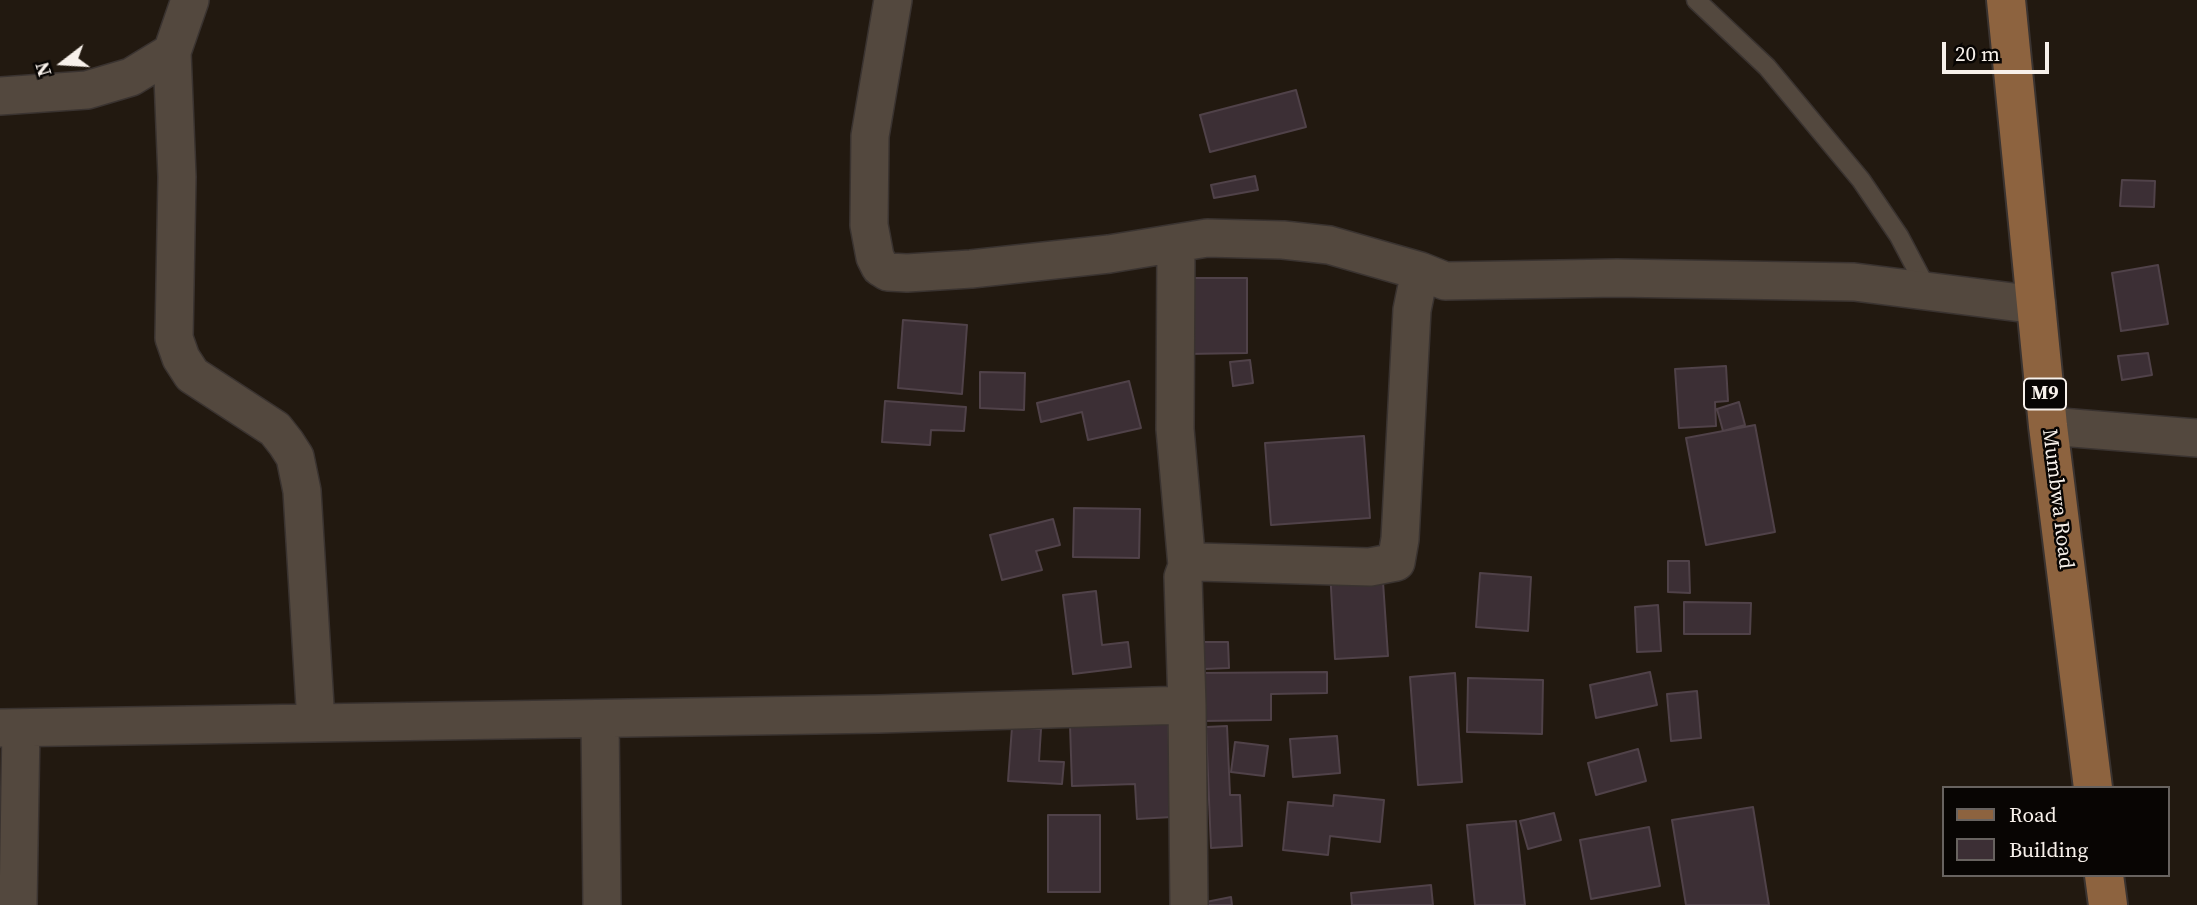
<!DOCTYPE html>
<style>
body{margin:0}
#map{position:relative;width:2197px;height:905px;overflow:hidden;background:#221910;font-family:"Source Serif 4",serif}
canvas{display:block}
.legend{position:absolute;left:1942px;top:786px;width:228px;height:91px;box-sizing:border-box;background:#080503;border:2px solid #686360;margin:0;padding:9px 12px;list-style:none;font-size:21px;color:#f8f1eb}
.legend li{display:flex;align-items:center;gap:14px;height:35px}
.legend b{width:35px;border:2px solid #686360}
.north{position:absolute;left:28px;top:28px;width:70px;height:70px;-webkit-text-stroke:5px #080503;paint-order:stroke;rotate:253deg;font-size:19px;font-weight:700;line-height:28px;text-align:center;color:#f8f1eb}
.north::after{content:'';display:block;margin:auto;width:24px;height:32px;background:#f8f1eb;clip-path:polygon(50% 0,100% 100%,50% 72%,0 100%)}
.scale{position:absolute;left:1942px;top:42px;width:107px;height:32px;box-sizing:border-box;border:4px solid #f8f1eb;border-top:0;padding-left:9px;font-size:21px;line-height:24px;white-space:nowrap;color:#f8f1eb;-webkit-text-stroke:5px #080503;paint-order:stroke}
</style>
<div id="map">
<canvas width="2197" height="905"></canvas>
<ul class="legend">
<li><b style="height:9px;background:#8d633f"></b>Road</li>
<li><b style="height:19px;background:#3c2f35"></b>Building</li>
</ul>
<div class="north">N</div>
<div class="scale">20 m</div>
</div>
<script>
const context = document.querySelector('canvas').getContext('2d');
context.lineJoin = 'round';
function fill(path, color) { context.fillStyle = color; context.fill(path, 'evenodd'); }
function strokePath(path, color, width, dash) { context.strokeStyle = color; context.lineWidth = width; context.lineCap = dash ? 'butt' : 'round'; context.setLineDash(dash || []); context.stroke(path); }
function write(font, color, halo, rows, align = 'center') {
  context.font = font + ' "Source Serif 4",serif'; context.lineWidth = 5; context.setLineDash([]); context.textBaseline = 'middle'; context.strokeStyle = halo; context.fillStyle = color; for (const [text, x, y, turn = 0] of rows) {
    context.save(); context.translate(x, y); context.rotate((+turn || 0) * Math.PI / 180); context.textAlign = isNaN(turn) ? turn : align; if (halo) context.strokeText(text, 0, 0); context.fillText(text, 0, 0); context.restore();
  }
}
const building = new Path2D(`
 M 1296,90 L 1306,127 L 1210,152 L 1200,115 Z
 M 1255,176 L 1258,190 L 1214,198 L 1211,185 Z
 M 2122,180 L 2155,181 L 2154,207 L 2120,206 Z
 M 2158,265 L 2168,324 L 2121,331 L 2112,273 Z
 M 1185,278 L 1247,278 L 1247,353 L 1185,354 Z
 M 903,320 L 967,325 L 962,394 L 898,388 Z
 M 2148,353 L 2152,375 L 2122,380 L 2118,356 Z
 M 1250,360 L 1253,383 L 1233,386 L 1230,362 Z
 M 1726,366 L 1728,401 L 1715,402 L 1716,426 L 1679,428 L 1675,369 Z
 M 980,372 L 1025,373 L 1024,410 L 980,408 Z
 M 1129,381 L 1141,428 L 1088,440 L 1082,412 L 1041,422 L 1037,403 Z
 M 885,401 L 966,407 L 964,431 L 931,430 L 930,445 L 882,442 Z
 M 1739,402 L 1745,425 L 1723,431 L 1717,409 Z
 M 1755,425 L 1775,532 L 1706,545 L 1686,438 Z
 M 1364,436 L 1370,518 L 1271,525 L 1265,443 Z
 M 1074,508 L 1140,509 L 1139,558 L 1073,557 Z
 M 1053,519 L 1060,545 L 1036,551 L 1042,570 L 1002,580 L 990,535 Z
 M 1668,561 L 1689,561 L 1690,593 L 1668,592 Z
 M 1382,567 L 1388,656 L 1335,659 L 1330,570 Z
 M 1480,573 L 1531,577 L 1528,631 L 1476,627 Z
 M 1096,591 L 1102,645 L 1128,642 L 1131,667 L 1073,674 L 1063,595 Z
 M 1684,602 L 1751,603 L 1750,634 L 1684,634 Z
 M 1658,605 L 1661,651 L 1637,652 L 1635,607 Z
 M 1204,642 L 1228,642 L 1229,668 L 1204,669 Z
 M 1327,672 L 1327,693 L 1271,694 L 1271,720 L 1201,721 L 1200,673 Z
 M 1650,672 L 1657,705 L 1596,718 L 1590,685 Z
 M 1455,673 L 1462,782 L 1418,785 L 1410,677 Z
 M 1468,678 L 1543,680 L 1542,734 L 1467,732 Z
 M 1697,691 L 1701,738 L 1671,741 L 1667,694 Z
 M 1168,721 L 1172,817 L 1137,819 L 1135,784 L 1072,786 L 1070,725 Z
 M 1227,726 L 1230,795 L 1240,795 L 1242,846 L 1211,848 L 1206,727 Z
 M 1012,727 L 1041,729 L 1039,761 L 1064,762 L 1062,784 L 1008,781 Z
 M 1337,736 L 1340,773 L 1293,777 L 1290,739 Z
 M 1235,742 L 1268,746 L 1264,776 L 1231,772 Z
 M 1638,749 L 1646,781 L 1596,795 L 1588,763 Z
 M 1334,795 L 1384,800 L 1380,842 L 1330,836 L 1328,855 L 1283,850 L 1288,802 L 1333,806 Z
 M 1753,807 L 1769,905 L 1686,905 L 1672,820 Z
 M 1554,813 L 1561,840 L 1528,849 L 1520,821 Z
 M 1048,815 L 1100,815 L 1100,892 L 1048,892 Z
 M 1516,821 L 1525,905 L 1475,905 L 1467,825 Z
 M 1649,827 L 1660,886 L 1591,899 L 1580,840 Z
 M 1431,885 L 1433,905 L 1352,905 L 1351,893 Z
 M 1231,897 L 1232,905 L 1202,905 L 1201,903 Z`);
const service = new Path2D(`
 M 1696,0 L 1767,67 L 1861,180 L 1899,236 L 1928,291`);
const minor = new Path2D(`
 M 893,0 L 870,136 L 869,225 L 875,257 L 880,267 L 888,272 L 907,273 L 971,269 L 1109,254 L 1207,238 L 1283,240 L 1329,245 L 1420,271
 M 172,52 L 177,177 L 174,338 L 181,358 L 192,375 L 275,429 L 286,443 L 295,457 L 302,491 L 316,723
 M 0,96 L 87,90 L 131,77 L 172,52 L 190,0
 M 1176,244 L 1175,429 L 1187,566
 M 2048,426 L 2197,438
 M 600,719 L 602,905
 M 0,728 L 879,714 L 1187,705
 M 18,905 L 21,728
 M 1189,905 L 1187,705 L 1183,577 L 1187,566 L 1198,562 L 1370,567 L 1396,562 L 1400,539 L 1412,310 L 1420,271 L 1445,281 L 1617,278 L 1854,282 L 2037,305`);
const primary = new Path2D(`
 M 2006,0 L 2048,426 L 2093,788
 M 2104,875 L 2108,905`);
const shields = [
 [2045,394,42]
];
const shieldNames = [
 ["M9",2045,394]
];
const streetNames = [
 ["Mumbwa Road",2057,499,83]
];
fill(building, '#3c2f35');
strokePath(building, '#504249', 2);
strokePath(service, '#3a3330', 21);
strokePath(minor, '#3a3330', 40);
strokePath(primary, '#3a3330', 42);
strokePath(service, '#53483e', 18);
strokePath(minor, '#53483e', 37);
strokePath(primary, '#8d633f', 38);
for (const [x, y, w] of shields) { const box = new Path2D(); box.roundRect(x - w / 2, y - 15.5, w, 31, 5); context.fillStyle = '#080503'; context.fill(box); strokePath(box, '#f8f1eb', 2); }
write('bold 19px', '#f8f1eb', null, shieldNames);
write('21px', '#f8f1eb', '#080503', streetNames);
</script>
